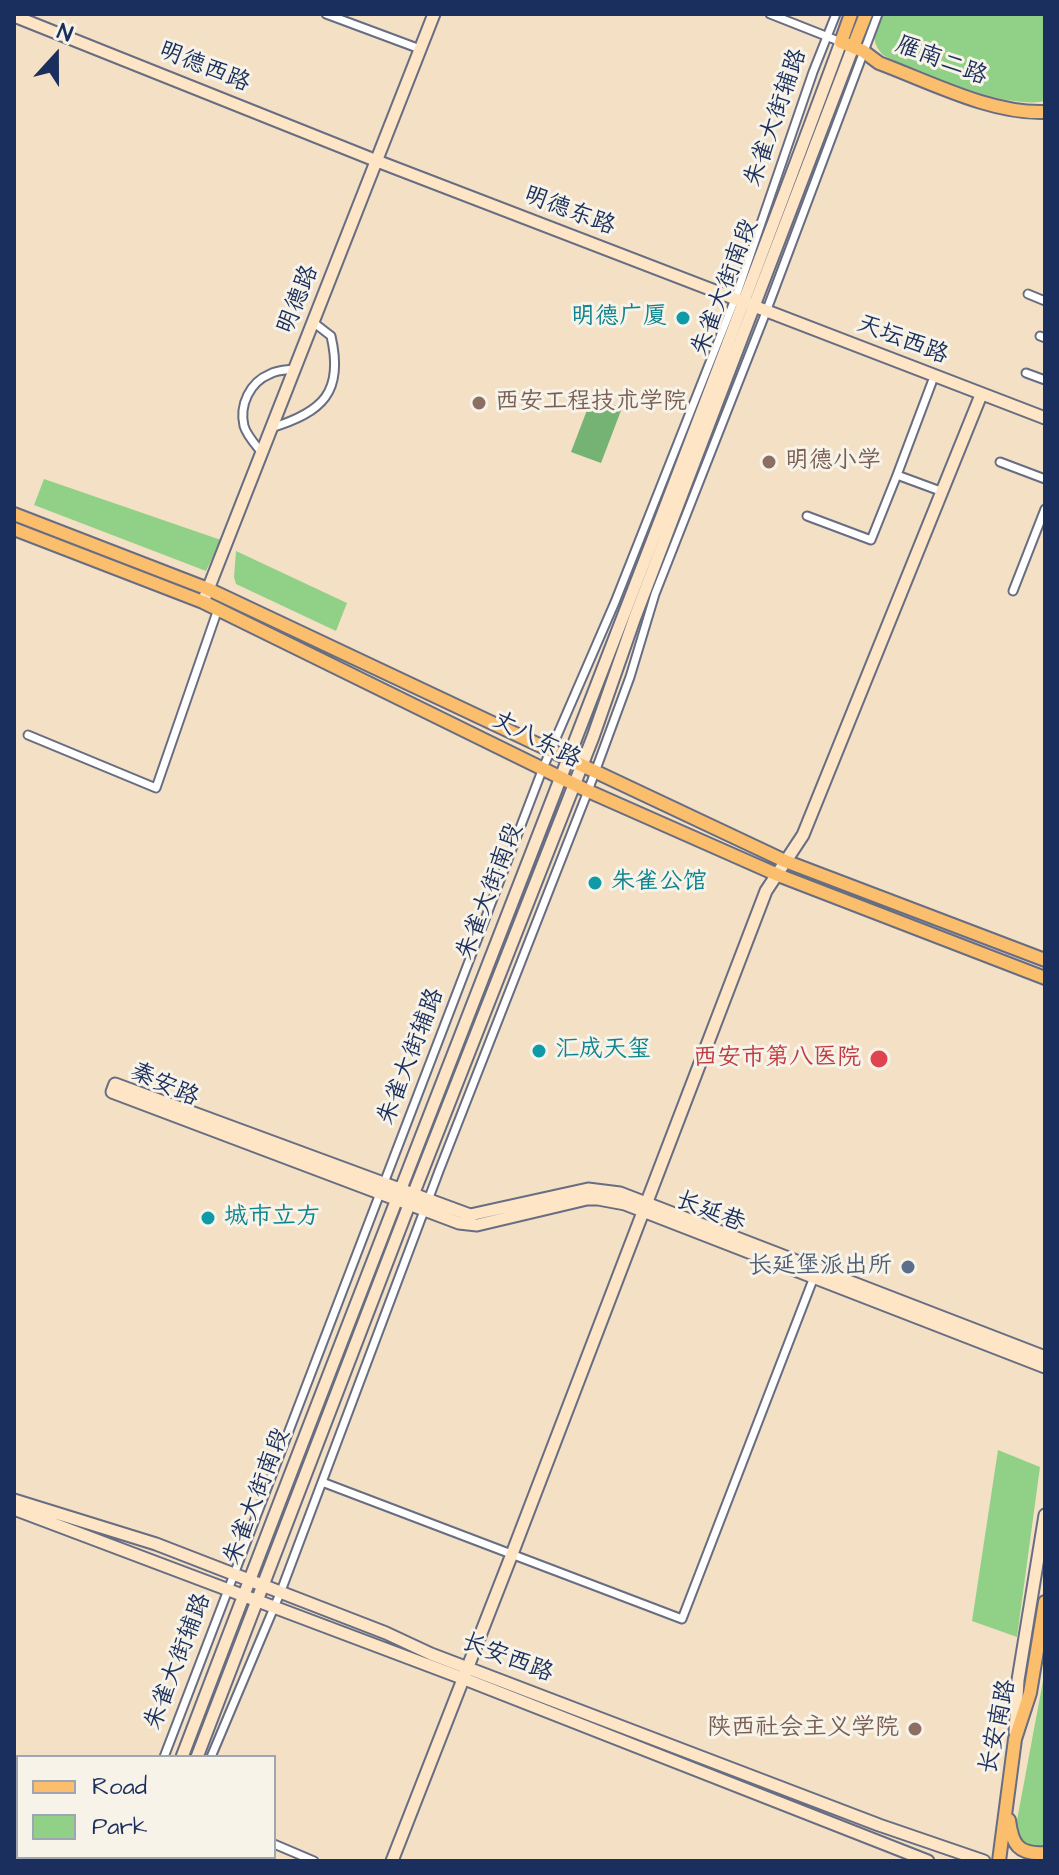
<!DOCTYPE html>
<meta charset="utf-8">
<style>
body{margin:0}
#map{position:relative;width:1059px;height:1875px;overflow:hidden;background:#f3e0c5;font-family:"Architects Daughter",sans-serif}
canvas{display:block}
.frame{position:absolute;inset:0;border:16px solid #1b2f5e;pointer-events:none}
.legend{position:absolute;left:16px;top:1755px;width:260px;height:104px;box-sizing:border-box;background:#f7f3e8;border:2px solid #9fa5b1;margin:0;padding:10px 14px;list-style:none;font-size:24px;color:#1b2f5e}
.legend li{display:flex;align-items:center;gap:16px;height:40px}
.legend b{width:40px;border:2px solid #9fa5b1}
.north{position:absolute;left:16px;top:16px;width:80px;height:80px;-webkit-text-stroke:6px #f7f3e8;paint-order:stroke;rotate:21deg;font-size:22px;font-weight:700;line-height:32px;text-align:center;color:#1b2f5e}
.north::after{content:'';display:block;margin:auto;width:28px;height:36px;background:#1b2f5e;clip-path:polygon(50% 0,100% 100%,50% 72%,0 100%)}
</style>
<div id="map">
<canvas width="1059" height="1875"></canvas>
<div class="frame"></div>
<ul class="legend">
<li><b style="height:10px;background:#fabe6d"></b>Road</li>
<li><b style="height:22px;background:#91d187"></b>Park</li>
</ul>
<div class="north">N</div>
</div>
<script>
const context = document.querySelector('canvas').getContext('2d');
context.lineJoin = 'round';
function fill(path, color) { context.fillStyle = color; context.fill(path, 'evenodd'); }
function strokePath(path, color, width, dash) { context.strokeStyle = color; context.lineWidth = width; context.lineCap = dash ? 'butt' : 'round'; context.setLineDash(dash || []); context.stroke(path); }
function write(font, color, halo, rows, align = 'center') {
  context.font = font + ' "Architects Daughter","LXGW WenKai TC",sans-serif'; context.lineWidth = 6; context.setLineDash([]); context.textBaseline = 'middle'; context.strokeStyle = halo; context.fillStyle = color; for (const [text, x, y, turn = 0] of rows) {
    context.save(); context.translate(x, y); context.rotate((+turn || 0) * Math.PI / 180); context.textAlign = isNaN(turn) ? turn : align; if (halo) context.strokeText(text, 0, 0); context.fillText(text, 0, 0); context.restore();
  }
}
const green = new Path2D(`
 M 880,14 L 1045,14 L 1045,101 C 1008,110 918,73 883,55 C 870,41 874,31 880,14 Z
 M 44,479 L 221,540 L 206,571 L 34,505 Z
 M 236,551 L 347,603 L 336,631 L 236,584 L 234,577 Z
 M 998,1450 L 1040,1467 L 1017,1637 L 972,1621 Z
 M 1045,1670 L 1045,1850 L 1025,1848 L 1015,1831 Z`);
const forest = new Path2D(`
 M 592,397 L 622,408 L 601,463 L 571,452 Z`);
const street = new Path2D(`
 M 326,14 L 420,49
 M 770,14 L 841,42
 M 1028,294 L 1045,301
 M 1040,336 L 1045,338
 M 1026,373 L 1045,380
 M 932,382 L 897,475 L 943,492
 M 271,428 C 323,412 344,392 331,336 L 313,322
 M 262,453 C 256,445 247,436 244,426 C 239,405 250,382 270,374 C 277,370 287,370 295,369
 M 1000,462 L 1045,479
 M 807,516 L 871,540 L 897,475
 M 1013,591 L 1045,509
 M 28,735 L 156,788 L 218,609
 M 322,1482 L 682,1619 L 814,1277
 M 164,1757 L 543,768 L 615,602 L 735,299 L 813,72 L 836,14
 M 211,1757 L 281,1591 L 439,1171 L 588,791 L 630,677 L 655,594 L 766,312 L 878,14
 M 274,1844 L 314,1861
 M 125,1861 L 127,1857
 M 170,1861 L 172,1857`);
const secondary = new Path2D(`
 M 14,16 L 377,161 L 1045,418
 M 205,597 L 434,14
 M 1045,1357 L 620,1193 L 588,1189 L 470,1215 L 115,1084 L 112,1092 L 459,1223 L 477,1225 L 587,1199 L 598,1199 L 625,1204 L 1045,1367
 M 14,1500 L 156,1544 L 386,1633 L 431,1654 L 879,1825 L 984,1861
 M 14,1509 L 462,1678 L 928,1861
 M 1015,1732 L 1018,1680 L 1045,1515
 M 182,1757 C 399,1185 628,617 841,42
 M 197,1757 L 409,1205 L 593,737 L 635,617 L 853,47
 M 141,1861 L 142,1857
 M 156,1861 L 157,1857
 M 392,1861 L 512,1554 L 766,891 L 803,835 L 981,395`);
const primary = new Path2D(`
 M 851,14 L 841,42 L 863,51 L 879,63 C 930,82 991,114 1045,112
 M 853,47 L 866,14
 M 14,514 L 208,589 L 785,861 L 1045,960
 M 14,529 L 203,602 L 588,791 L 778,875 L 1045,978
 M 1009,1820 C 1012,1844 1018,1855 1045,1853
 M 999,1861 L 1015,1739 L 1030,1693 L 1045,1602`);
const markers = [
 [683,318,8,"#0f9aa8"],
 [479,403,8,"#8d6e63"],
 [769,462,8,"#8d6e63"],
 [595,883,8,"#0f9aa8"],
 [539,1051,8,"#0f9aa8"],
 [879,1059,10,"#e0444e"],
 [208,1218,8,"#0f9aa8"],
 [908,1267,8,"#5c6f8a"],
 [915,1729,8,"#8d6e63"]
];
const streetNames = [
 ["雁南二路",941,62,21],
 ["明德西路",204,68,22],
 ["朱雀大街辅路",777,118,-71],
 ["明德东路",569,212,21],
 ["朱雀大街南段",726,288,-69],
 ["明德路",299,300,-68],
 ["天坛西路",902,341,21],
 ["丈八东路",536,741,27],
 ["朱雀大街南段",491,892,-69],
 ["朱雀大街辅路",412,1057,-69],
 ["秦安路",164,1086,24],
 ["长延巷",710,1213,21],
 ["朱雀大街南段",258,1497,-69],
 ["长安西路",507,1659,21],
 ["朱雀大街辅路",179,1662,-69],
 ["长安南路",999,1727,-78]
];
const cultureNames = [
 ["明德广厦",667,318,"right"],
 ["朱雀公馆",611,883],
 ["汇成天玺",555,1051],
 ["城市立方",224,1218]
];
const educationNames = [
 ["西安工程技术学院",495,403],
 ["明德小学",785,462],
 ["陕西社会主义学院",899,1729,"right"]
];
const healthNames = [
 ["西安市第八医院",861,1059]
];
const serviceNames = [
 ["长延堡派出所",892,1267]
];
fill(green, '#91d187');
fill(forest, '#74b374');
strokePath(street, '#676d82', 11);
strokePath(secondary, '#676d82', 15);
strokePath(primary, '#676d82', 16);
strokePath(street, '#fff', 7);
strokePath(secondary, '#fde5c5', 11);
strokePath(primary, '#fabe6d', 12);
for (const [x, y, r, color] of markers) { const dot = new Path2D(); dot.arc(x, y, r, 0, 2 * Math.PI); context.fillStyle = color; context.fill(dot); strokePath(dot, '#f7f3e8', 3); }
write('24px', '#1b2f5e', '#f7f3e8', streetNames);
write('24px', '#0d838f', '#f7f3e8', cultureNames, 'left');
write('24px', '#785e54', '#f7f3e8', educationNames, 'left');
write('24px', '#be3a42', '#f7f3e8', healthNames, 'right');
write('24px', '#4e5e75', '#f7f3e8', serviceNames, 'right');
</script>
